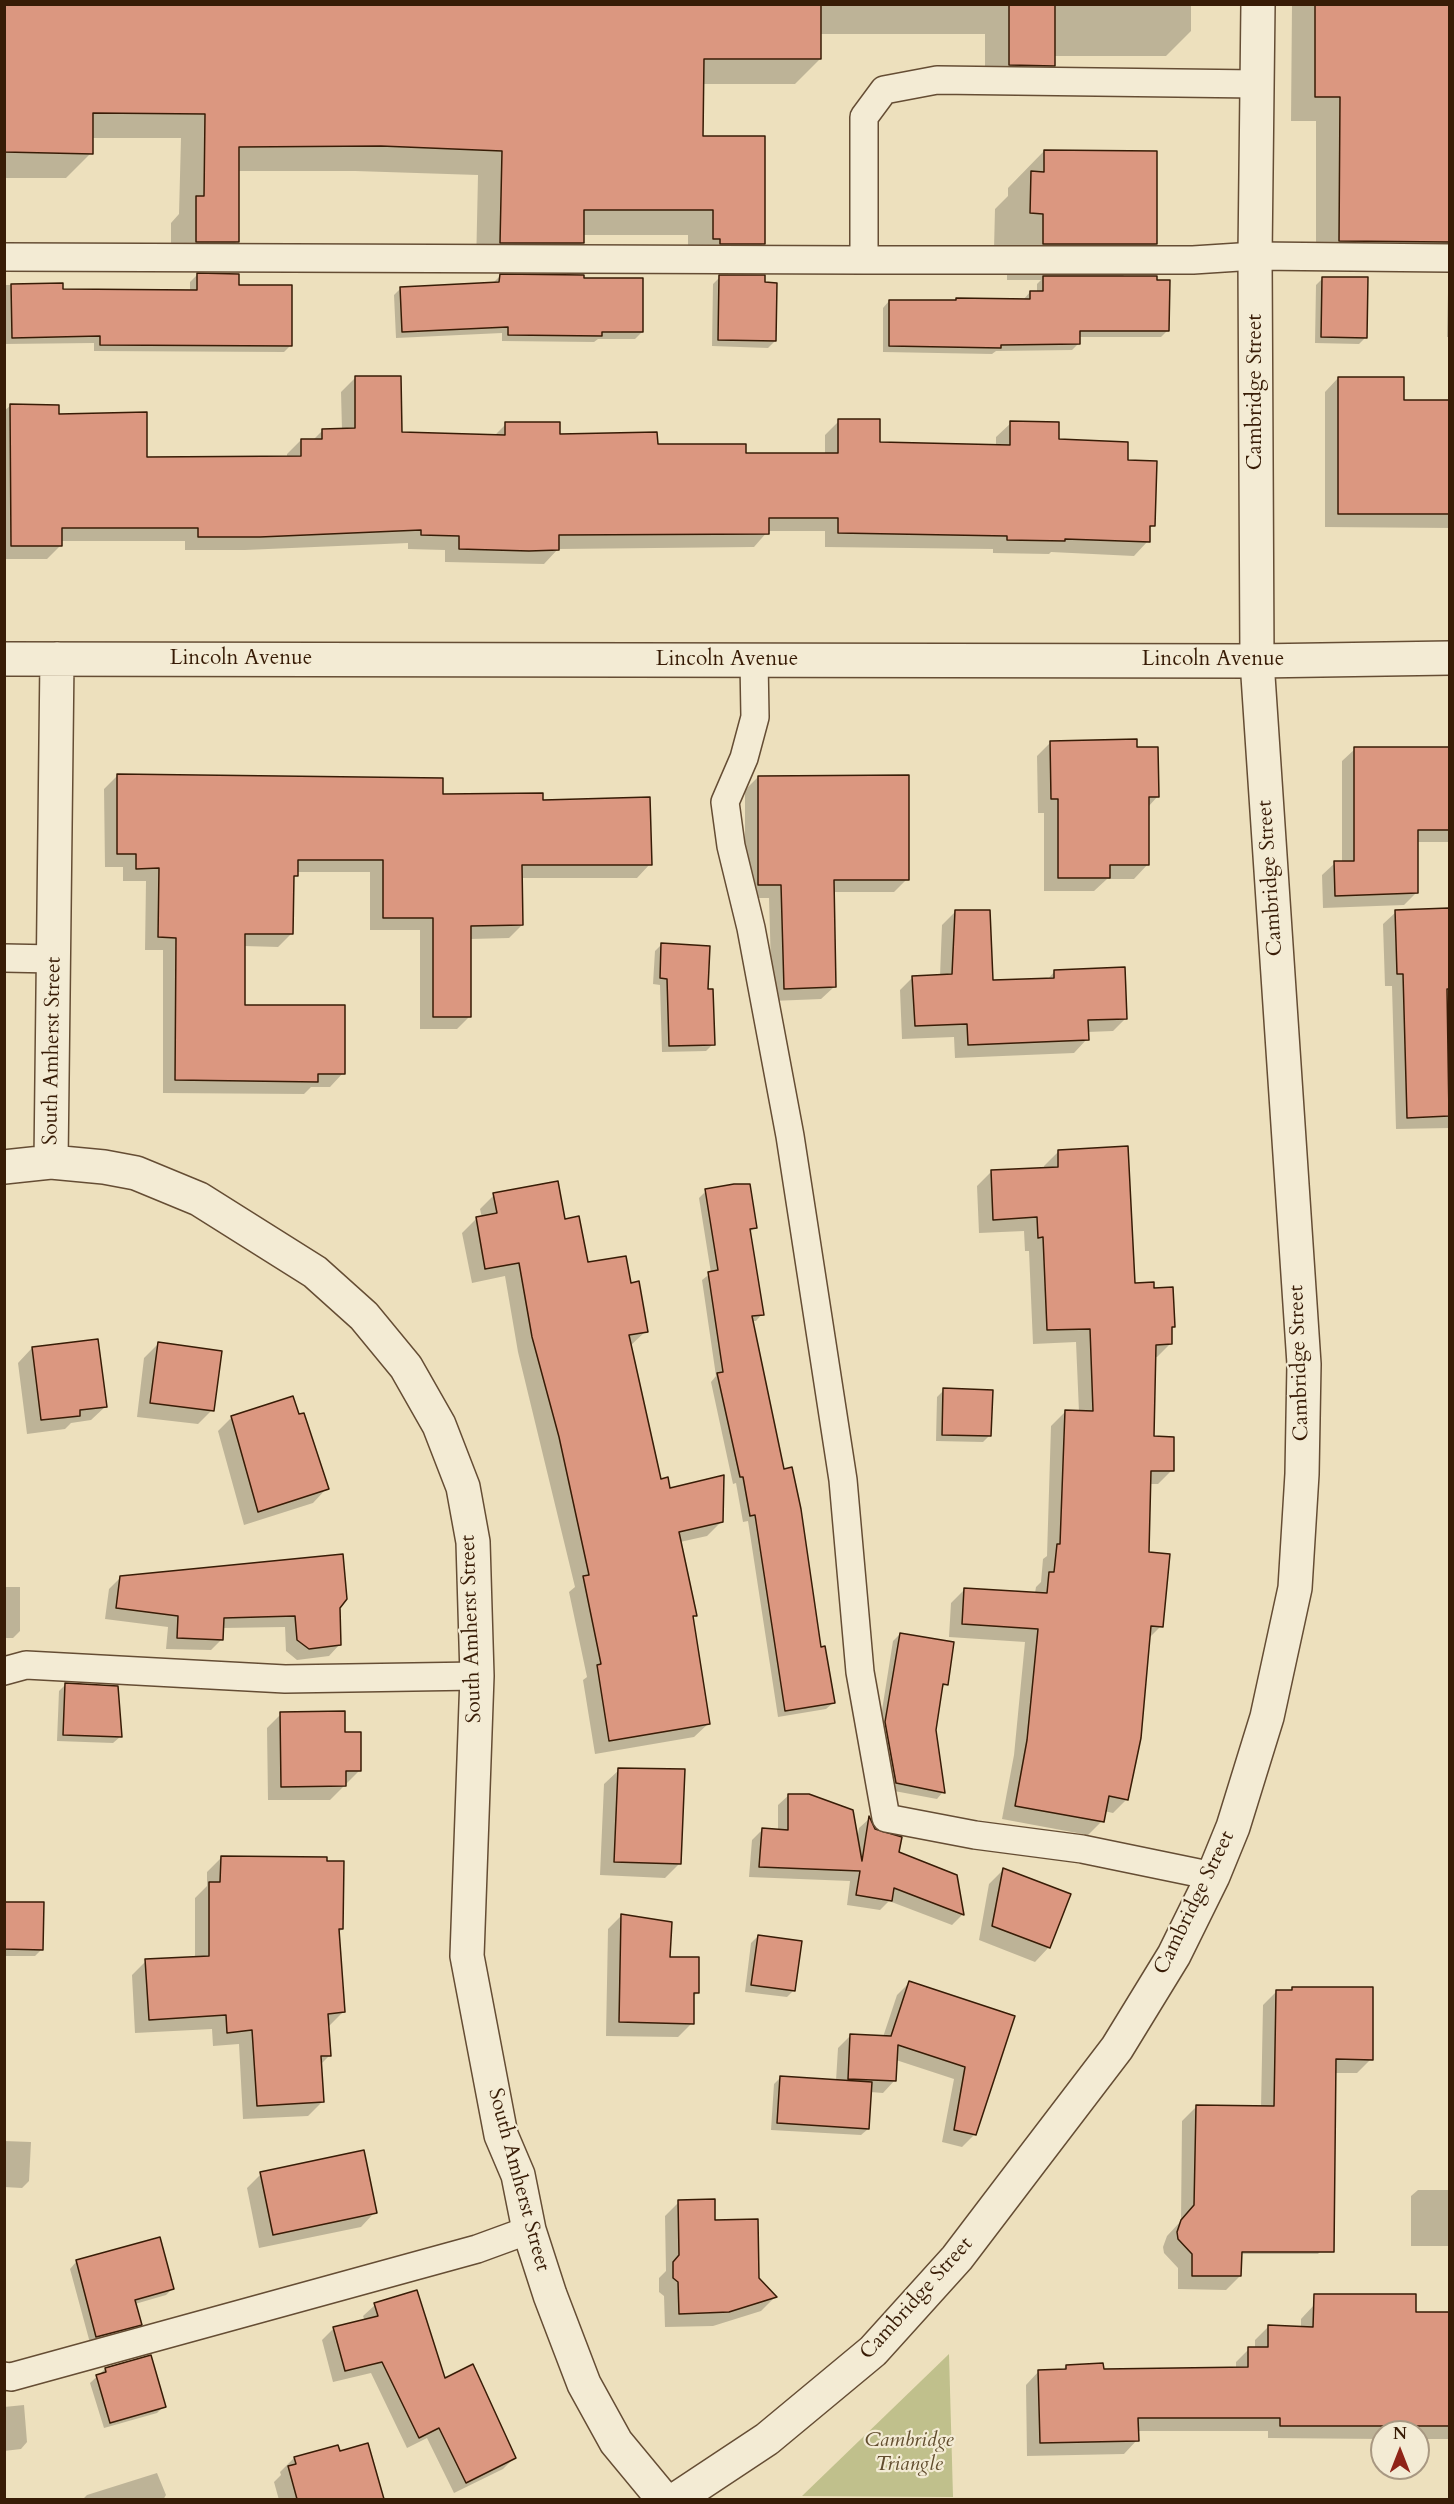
<!DOCTYPE html>
<style>
body{margin:0}
#map{position:relative;width:1454px;height:2504px;overflow:hidden;background:#ede0bd;font-family:Cardo,serif}
canvas{display:block}
.frame{position:absolute;inset:0;border:6px solid #381c06;pointer-events:none}
.north{position:absolute;left:1370px;top:2420px;width:60px;height:60px;box-sizing:border-box;background:#f3ebd4;border:2px solid #a89882;border-radius:50%;rotate:0deg;font-size:16px;font-weight:700;line-height:24px;text-align:center;color:#381c06}
.north::after{content:'';display:block;margin:auto;width:21px;height:27px;background:#8f2418;clip-path:polygon(50% 0,100% 100%,50% 72%,0 100%)}
</style>
<div id="map">
<canvas width="1454" height="2504"></canvas>
<div class="frame"></div>
<div class="north">N</div>
</div>
<script>
const context = document.querySelector('canvas').getContext('2d');
context.lineJoin = 'round';
function fill(path, color) { context.fillStyle = color; context.fill(path, 'evenodd'); }
function strokePath(path, color, width, dash) { context.strokeStyle = color; context.lineWidth = width; context.lineCap = dash ? 'butt' : 'round'; context.setLineDash(dash || []); context.stroke(path); }
function write(font, color, halo, rows, align = 'center') {
  context.font = font + ' Cardo,serif'; context.lineWidth = 4.5; context.setLineDash([]); context.textBaseline = 'middle'; context.strokeStyle = halo; context.fillStyle = color; for (const [text, x, y, turn = 0] of rows) {
    context.save(); context.translate(x, y); context.rotate((+turn || 0) * Math.PI / 180); context.textAlign = isNaN(turn) ? turn : align; if (halo) context.strokeText(text, 0, 0); context.fillText(text, 0, 0); context.restore();
  }
}
const green = new Path2D(`
 M 949,2354 L 953,2497 L 802,2496 Z`);
const shadow = new Path2D(`
 M 4,4 L 1191,4 L 1191,31 L 1166,56 L 1054,56 L 1054,65 L 1029,90 L 985,90 L 985,34 L 820,34 L 820,59 L 795,84 L 702,84 L 702,137 L 763,243 L 738,269 L 688,264 L 688,235 L 583,235 L 582,243 L 557,268 L 476,268 L 478,175 L 355,171 L 237,171 L 237,241 L 212,267 L 171,267 L 171,223 L 179,214 L 181,138 L 91,138 L 91,153 L 66,178 L 4,178 Z
 M 1292,4 L 1450,4 L 1450,255 L 1316,265 L 1316,121 L 1291,121 Z
 M 1044,151 L 1156,244 L 1122,277 L 1168,330 L 1161,337 L 1079,337 L 1079,343 L 1072,350 L 996,351 L 992,354 L 883,352 L 883,308 L 889,301 L 1024,299 L 1030,292 L 1037,292 L 1037,284 L 1041,280 L 1007,280 L 1007,250 L 994,249 L 995,209 L 1008,196 L 1008,188 Z
 M 197,275 L 237,286 L 291,345 L 284,352 L 94,351 L 94,343 L 4,344 L 4,285 L 61,285 L 61,291 L 190,292 L 190,282 Z
 M 500,276 L 642,332 L 635,339 L 598,339 L 594,342 L 502,341 L 502,333 L 396,338 L 394,295 L 400,289 L 493,283 Z
 M 720,277 L 775,341 L 768,348 L 712,346 L 713,284 Z
 M 1323,278 L 1366,337 L 1359,344 L 1315,343 L 1316,285 Z
 M 1450,291 L 1450,337 L 1447,337 L 1448,292 Z
 M 355,378 L 400,434 L 494,436 L 506,424 L 558,435 L 744,455 L 825,455 L 825,435 L 839,421 L 878,444 L 996,446 L 996,437 L 1011,423 L 1058,440 L 1127,461 L 1153,525 L 1149,529 L 1148,541 L 1134,556 L 1051,552 L 1049,554 L 993,553 L 993,549 L 825,547 L 825,531 L 768,531 L 754,547 L 558,549 L 544,564 L 445,562 L 445,550 L 408,549 L 408,543 L 245,550 L 185,550 L 185,541 L 61,541 L 61,545 L 47,559 L 4,559 L 4,411 L 10,406 L 57,415 L 146,459 L 287,458 L 287,454 L 301,440 L 313,440 L 323,430 L 342,430 L 341,392 Z
 M 1338,378 L 1403,402 L 1450,402 L 1450,528 L 1325,527 L 1325,392 Z
 M 1051,742 L 1135,749 L 1158,796 L 1148,807 L 1148,864 L 1134,879 L 1107,879 L 1094,891 L 1044,891 L 1044,813 L 1038,813 L 1037,756 Z
 M 1450,747 L 1450,842 L 1416,842 L 1416,893 L 1404,905 L 1323,908 L 1322,875 L 1335,863 L 1342,862 L 1342,761 L 1355,749 Z
 M 117,776 L 542,801 L 650,864 L 637,878 L 521,878 L 522,925 L 509,938 L 470,939 L 470,1016 L 457,1029 L 420,1029 L 420,930 L 370,930 L 370,872 L 296,872 L 292,879 L 291,934 L 278,947 L 244,946 L 243,1006 L 343,1073 L 330,1087 L 311,1087 L 304,1094 L 163,1093 L 163,950 L 145,950 L 146,881 L 123,881 L 123,867 L 105,867 L 104,789 Z
 M 758,777 L 907,879 L 894,892 L 832,892 L 834,987 L 821,999 L 772,1001 L 769,898 L 745,898 L 745,790 Z
 M 1450,910 L 1450,1128 L 1396,1129 L 1392,986 L 1385,986 L 1383,924 L 1396,912 Z
 M 955,912 L 991,981 L 1047,980 L 1055,971 L 1126,1018 L 1113,1031 L 1087,1032 L 1087,1039 L 1074,1053 L 955,1058 L 954,1037 L 902,1039 L 900,990 L 913,977 L 940,976 L 942,925 Z
 M 662,944 L 706,990 L 713,1044 L 706,1051 L 662,1052 L 660,985 L 653,984 L 655,951 Z
 M 1058,1152 L 1134,1284 L 1153,1290 L 1174,1327 L 1170,1330 L 1171,1343 L 1157,1357 L 1154,1357 L 1152,1437 L 1172,1470 L 1158,1484 L 1149,1484 L 1147,1554 L 1161,1626 L 1148,1639 L 1127,1799 L 1113,1813 L 1104,1811 L 1102,1821 L 1088,1835 L 1002,1819 L 1014,1755 L 1025,1642 L 949,1637 L 951,1603 L 965,1589 L 1035,1593 L 1036,1587 L 1041,1582 L 1043,1559 L 1047,1556 L 1051,1426 L 1065,1412 L 1079,1412 L 1076,1342 L 1033,1344 L 1029,1251 L 1025,1251 L 1024,1231 L 979,1233 L 977,1186 L 991,1172 L 1044,1169 L 1044,1166 Z
 M 748,1184 L 755,1227 L 749,1233 L 762,1314 L 756,1321 L 752,1321 L 819,1649 L 833,1703 L 826,1709 L 778,1717 L 748,1521 L 743,1522 L 736,1483 L 733,1484 L 711,1382 L 716,1376 L 702,1280 L 711,1273 L 699,1198 L 706,1191 Z
 M 494,1195 L 563,1220 L 587,1264 L 629,1285 L 646,1331 L 630,1346 L 660,1481 L 669,1490 L 721,1522 L 707,1536 L 680,1542 L 695,1615 L 692,1618 L 709,1723 L 694,1737 L 595,1754 L 583,1680 L 587,1677 L 569,1592 L 575,1587 L 518,1352 L 505,1276 L 472,1283 L 462,1233 L 476,1219 L 482,1218 L 480,1209 Z
 M 159,1343 L 212,1410 L 198,1424 L 137,1417 L 144,1358 Z
 M 32,1348 L 106,1406 L 91,1420 L 71,1423 L 65,1429 L 27,1434 L 18,1363 Z
 M 944,1390 L 990,1435 L 983,1442 L 936,1441 L 937,1397 Z
 M 232,1417 L 327,1488 L 313,1503 L 244,1525 L 218,1431 Z
 M 120,1578 L 338,1607 L 340,1644 L 329,1656 L 297,1660 L 286,1651 L 285,1627 L 222,1628 L 222,1639 L 211,1650 L 166,1649 L 168,1627 L 105,1619 L 109,1589 Z
 M 4,1587 L 20,1587 L 20,1631 L 13,1638 L 4,1638 Z
 M 900,1634 L 946,1684 L 940,1690 L 934,1730 L 943,1792 L 937,1799 L 889,1790 L 879,1729 L 893,1641 Z
 M 66,1684 L 120,1737 L 113,1743 L 57,1741 L 59,1691 Z
 M 281,1714 L 344,1734 L 360,1770 L 330,1800 L 268,1800 L 267,1728 Z
 M 619,1770 L 679,1864 L 665,1878 L 600,1875 L 604,1784 Z
 M 789,1795 L 857,1841 L 859,1828 L 869,1819 L 874,1831 L 898,1853 L 956,1876 L 962,1915 L 952,1925 L 889,1901 L 880,1910 L 847,1905 L 850,1881 L 749,1877 L 752,1840 L 762,1830 L 778,1831 L 778,1805 Z
 M 221,1858 L 342,1929 L 338,1933 L 343,2012 L 329,2026 L 330,2055 L 320,2065 L 323,2101 L 308,2116 L 243,2119 L 239,2044 L 213,2046 L 212,2029 L 135,2033 L 132,1975 L 146,1961 L 195,1958 L 195,1898 L 207,1886 L 207,1872 Z
 M 1003,1870 L 1049,1947 L 1035,1962 L 979,1940 L 989,1884 Z
 M 4,1903 L 42,1949 L 35,1956 L 4,1956 Z
 M 622,1915 L 697,1993 L 693,1997 L 692,2023 L 678,2037 L 606,2036 L 608,1929 Z
 M 758,1936 L 794,1990 L 787,1997 L 745,1992 L 751,1943 Z
 M 909,1983 L 1013,2017 L 975,2134 L 962,2147 L 942,2142 L 954,2079 L 896,2060 L 895,2080 L 883,2093 L 870,2092 L 868,2129 L 861,2135 L 771,2130 L 774,2084 L 781,2077 L 836,2081 L 838,2048 L 850,2036 L 883,2037 L 897,1995 Z
 M 1293,1988 L 1371,2059 L 1357,2073 L 1335,2073 L 1332,2239 L 1318,2254 L 1243,2254 L 1240,2256 L 1240,2276 L 1226,2290 L 1178,2289 L 1178,2268 L 1164,2253 L 1163,2247 L 1167,2236 L 1181,2221 L 1182,2121 L 1196,2107 L 1261,2108 L 1263,2005 L 1277,1991 L 1289,1992 Z
 M 4,2141 L 31,2142 L 29,2181 L 22,2188 L 4,2187 Z
 M 261,2174 L 375,2212 L 361,2227 L 259,2248 L 247,2188 Z
 M 1418,2190 L 1450,2190 L 1450,2246 L 1411,2246 L 1411,2196 Z
 M 679,2202 L 714,2221 L 758,2278 L 775,2297 L 761,2311 L 713,2326 L 665,2327 L 664,2296 L 659,2292 L 659,2278 L 666,2271 L 665,2216 Z
 M 159,2239 L 172,2289 L 166,2295 L 135,2304 L 141,2324 L 134,2331 L 90,2343 L 70,2269 L 76,2262 Z
 M 375,2305 L 514,2458 L 503,2469 L 454,2493 L 427,2438 L 407,2448 L 371,2373 L 333,2382 L 322,2340 L 334,2328 L 365,2321 L 363,2316 Z
 M 1314,2305 L 1414,2313 L 1450,2313 L 1450,2439 L 1418,2439 L 1418,2432 L 1382,2432 L 1382,2439 L 1268,2438 L 1268,2431 L 1137,2431 L 1137,2440 L 1124,2454 L 1027,2456 L 1026,2385 L 1039,2371 L 1062,2371 L 1066,2366 L 1102,2371 L 1236,2369 L 1236,2362 L 1249,2349 L 1255,2349 L 1255,2340 L 1268,2327 L 1301,2328 L 1301,2319 Z
 M 105,2369 L 164,2406 L 157,2413 L 104,2428 L 90,2383 Z
 M 24,2405 L 27,2442 L 21,2449 L 4,2451 L 4,2407 Z
 M 367,2445 L 383,2500 L 279,2500 L 274,2482 L 281,2475 L 280,2472 L 294,2458 L 339,2453 Z
 M 157,2473 L 166,2495 L 163,2500 L 82,2500 L 87,2495 Z`);
const building = new Path2D(`
 M 4,4 L 821,4 L 821,59 L 704,59 L 703,136 L 765,136 L 765,244 L 720,244 L 720,239 L 713,239 L 713,210 L 584,210 L 584,243 L 500,243 L 502,151 L 381,146 L 239,147 L 239,242 L 196,242 L 196,196 L 204,196 L 205,114 L 93,113 L 93,154 L 4,152 Z
 M 1009,4 L 1055,4 L 1055,66 L 1009,65 Z
 M 1315,4 L 1449,4 L 1449,242 L 1339,241 L 1340,97 L 1315,97 Z
 M 1044,150 L 1157,151 L 1157,244 L 1043,244 L 1043,214 L 1030,213 L 1031,171 L 1044,172 Z
 M 197,273 L 239,274 L 239,285 L 292,285 L 292,346 L 100,345 L 100,336 L 12,338 L 11,284 L 63,283 L 63,289 L 197,290 Z
 M 500,274 L 584,275 L 584,278 L 643,278 L 643,332 L 602,332 L 602,336 L 508,335 L 508,327 L 402,332 L 400,287 L 499,282 Z
 M 719,275 L 765,275 L 765,282 L 777,283 L 776,341 L 718,340 Z
 M 1043,276 L 1157,276 L 1157,280 L 1170,280 L 1169,331 L 1080,331 L 1080,344 L 1001,345 L 1001,348 L 889,346 L 889,300 L 956,300 L 956,298 L 1030,299 L 1030,291 L 1043,291 Z
 M 1322,277 L 1368,277 L 1367,338 L 1321,337 Z
 M 355,376 L 401,376 L 402,432 L 505,435 L 505,422 L 560,422 L 560,434 L 657,432 L 658,444 L 746,444 L 746,453 L 838,453 L 838,419 L 880,419 L 880,442 L 1010,445 L 1010,421 L 1059,422 L 1059,439 L 1128,442 L 1128,460 L 1157,461 L 1155,526 L 1150,526 L 1150,542 L 1065,539 L 1065,541 L 1007,540 L 1007,536 L 838,533 L 838,518 L 769,518 L 769,534 L 559,535 L 559,550 L 529,551 L 459,549 L 459,536 L 421,535 L 421,530 L 260,537 L 198,537 L 198,528 L 62,528 L 62,546 L 11,546 L 10,404 L 59,405 L 59,414 L 147,412 L 147,457 L 301,456 L 301,439 L 322,439 L 322,429 L 355,428 Z
 M 1338,377 L 1404,377 L 1404,400 L 1449,400 L 1449,514 L 1338,514 Z
 M 1137,739 L 1137,747 L 1158,747 L 1159,797 L 1149,797 L 1149,865 L 1110,865 L 1110,878 L 1058,878 L 1058,799 L 1051,799 L 1050,741 Z
 M 1354,747 L 1449,747 L 1449,830 L 1418,830 L 1418,893 L 1335,896 L 1334,861 L 1354,861 Z
 M 117,774 L 443,778 L 443,794 L 543,793 L 543,800 L 650,797 L 652,865 L 522,865 L 523,925 L 471,926 L 471,1017 L 433,1017 L 433,918 L 383,918 L 383,860 L 298,860 L 298,876 L 294,876 L 293,934 L 245,934 L 245,1005 L 345,1005 L 345,1074 L 318,1074 L 318,1082 L 175,1080 L 176,938 L 158,937 L 159,868 L 136,869 L 136,854 L 117,854 Z
 M 909,775 L 909,880 L 834,880 L 836,987 L 784,989 L 781,885 L 758,885 L 758,776 Z
 M 1449,908 L 1449,989 L 1447,989 L 1449,1116 L 1407,1118 L 1403,974 L 1397,974 L 1395,910 Z
 M 955,910 L 990,910 L 993,980 L 1054,978 L 1054,970 L 1125,967 L 1127,1019 L 1088,1020 L 1089,1040 L 968,1045 L 967,1024 L 915,1026 L 912,976 L 952,974 Z
 M 661,943 L 710,946 L 708,989 L 713,989 L 715,1045 L 669,1046 L 667,979 L 660,978 Z
 M 1128,1146 L 1135,1283 L 1154,1282 L 1154,1288 L 1173,1287 L 1175,1327 L 1172,1327 L 1172,1344 L 1156,1345 L 1154,1436 L 1174,1437 L 1174,1471 L 1151,1471 L 1149,1552 L 1170,1554 L 1163,1627 L 1151,1626 L 1141,1738 L 1128,1800 L 1109,1796 L 1104,1822 L 1015,1806 L 1027,1740 L 1038,1629 L 962,1624 L 964,1588 L 1047,1593 L 1049,1572 L 1054,1572 L 1057,1544 L 1060,1544 L 1065,1410 L 1093,1411 L 1090,1329 L 1047,1330 L 1043,1237 L 1038,1238 L 1037,1217 L 993,1220 L 991,1170 L 1058,1167 L 1058,1150 Z
 M 558,1181 L 565,1219 L 579,1216 L 588,1262 L 626,1256 L 631,1283 L 639,1281 L 648,1332 L 629,1335 L 661,1479 L 668,1477 L 670,1488 L 724,1475 L 723,1522 L 679,1532 L 697,1616 L 693,1616 L 710,1724 L 609,1741 L 597,1665 L 601,1664 L 583,1576 L 589,1575 L 559,1437 L 532,1337 L 519,1263 L 485,1269 L 476,1217 L 497,1213 L 493,1193 Z
 M 734,1184 L 750,1184 L 757,1228 L 750,1229 L 764,1315 L 752,1316 L 784,1469 L 792,1467 L 801,1509 L 821,1647 L 825,1646 L 835,1703 L 785,1711 L 755,1515 L 750,1516 L 743,1477 L 740,1477 L 717,1373 L 723,1372 L 708,1272 L 718,1270 L 705,1189 Z
 M 98,1339 L 107,1407 L 80,1410 L 80,1416 L 41,1420 L 32,1347 Z
 M 158,1342 L 222,1351 L 214,1411 L 150,1403 Z
 M 943,1388 L 993,1390 L 991,1436 L 942,1435 Z
 M 293,1396 L 299,1414 L 304,1413 L 329,1489 L 258,1512 L 231,1416 Z
 M 343,1554 L 347,1599 L 340,1608 L 341,1645 L 309,1649 L 297,1640 L 295,1616 L 224,1618 L 223,1640 L 177,1638 L 178,1616 L 116,1608 L 120,1576 Z
 M 900,1633 L 954,1642 L 948,1685 L 943,1684 L 936,1730 L 945,1793 L 896,1783 L 885,1722 Z
 M 65,1683 L 118,1686 L 122,1737 L 63,1735 Z
 M 345,1711 L 345,1732 L 361,1732 L 361,1771 L 346,1771 L 346,1786 L 281,1787 L 280,1712 Z
 M 618,1768 L 685,1769 L 681,1864 L 614,1862 Z
 M 788,1794 L 809,1794 L 853,1810 L 862,1861 L 869,1816 L 875,1829 L 902,1837 L 899,1852 L 957,1875 L 964,1915 L 894,1888 L 892,1901 L 856,1895 L 860,1871 L 759,1867 L 762,1828 L 788,1830 Z
 M 221,1856 L 327,1857 L 327,1861 L 344,1861 L 343,1929 L 339,1929 L 345,2012 L 328,2014 L 331,2056 L 321,2056 L 324,2102 L 257,2106 L 252,2030 L 227,2033 L 226,2015 L 149,2020 L 145,1959 L 209,1956 L 209,1882 L 220,1882 Z
 M 1003,1868 L 1071,1894 L 1050,1948 L 992,1926 Z
 M 4,1902 L 44,1902 L 43,1950 L 4,1949 Z
 M 621,1914 L 672,1922 L 670,1957 L 699,1957 L 699,1993 L 694,1993 L 694,2024 L 619,2022 Z
 M 758,1935 L 802,1941 L 795,1991 L 751,1985 Z
 M 909,1981 L 1015,2016 L 976,2135 L 954,2130 L 965,2067 L 898,2045 L 896,2081 L 848,2079 L 850,2034 L 891,2036 Z
 M 1292,1987 L 1373,1987 L 1373,2060 L 1336,2059 L 1334,2252 L 1242,2252 L 1241,2276 L 1192,2276 L 1192,2254 L 1178,2239 L 1177,2232 L 1181,2220 L 1194,2205 L 1196,2105 L 1274,2106 L 1276,1990 L 1292,1990 Z
 M 780,2076 L 872,2082 L 869,2129 L 777,2123 Z
 M 364,2150 L 377,2213 L 273,2235 L 260,2172 Z
 M 715,2199 L 715,2220 L 758,2219 L 759,2278 L 777,2297 L 729,2312 L 679,2314 L 678,2282 L 673,2278 L 673,2262 L 679,2255 L 678,2200 Z
 M 160,2237 L 174,2289 L 135,2300 L 142,2325 L 96,2337 L 76,2260 Z
 M 417,2290 L 445,2378 L 473,2364 L 516,2458 L 466,2483 L 439,2428 L 419,2438 L 382,2362 L 345,2371 L 333,2327 L 378,2316 L 374,2303 Z
 M 1314,2294 L 1416,2294 L 1416,2312 L 1449,2312 L 1449,2426 L 1280,2426 L 1280,2418 L 1138,2418 L 1139,2441 L 1040,2443 L 1038,2370 L 1066,2369 L 1066,2365 L 1103,2363 L 1104,2369 L 1248,2367 L 1248,2347 L 1268,2347 L 1268,2325 L 1313,2327 Z
 M 151,2355 L 166,2407 L 110,2423 L 96,2375 L 106,2372 L 105,2368 Z
 M 368,2443 L 384,2499 L 297,2499 L 288,2466 L 296,2464 L 294,2457 L 338,2445 L 340,2451 Z`);
const lane = new Path2D(`
 M 4,257 L 864,260 L 1193,260 L 1255,256 L 1450,258
 M 864,260 L 864,117 L 884,90 L 937,80 L 1257,84
 M 754,660 L 755,717 L 744,758 L 725,802 L 731,846 L 751,928 L 790,1136 L 843,1480 L 860,1672 L 886,1818 L 975,1835 L 1082,1849 L 1213,1876
 M 4,958 L 54,959
 M 4,1671 L 26,1665 L 285,1679 L 477,1676
 M 4,2376 L 11,2377 L 477,2249 L 529,2230`);
const street = new Path2D(`
 M 4,659 L 1257,661 L 1450,658
 M 51,1162 L 57,659
 M 4,1167 L 51,1162 L 104,1167 L 136,1173 L 199,1199 L 315,1272 L 364,1316 L 406,1367 L 439,1425 L 463,1487 L 473,1542 L 477,1676 L 467,1956 L 501,2135 L 518,2175 L 529,2230 L 550,2295 L 584,2384 L 616,2442 L 664,2500
 M 675,2500 L 767,2439 L 873,2351 L 957,2258 L 1030,2162 L 1117,2048 L 1174,1955 L 1213,1876 L 1233,1827 L 1267,1717 L 1295,1588 L 1302,1474 L 1304,1364 L 1257,661 L 1255,256 L 1258,4`);
const streetNames = [
 ["Cambridge Street",1256,392,-90],
 ["Lincoln Avenue",241,659],
 ["Lincoln Avenue",727,660],
 ["Lincoln Avenue",1213,660],
 ["Cambridge Street",1271,878,-94],
 ["South Amherst Street",53,1051,-89],
 ["Cambridge Street",1300,1363,-92],
 ["South Amherst Street",472,1629,-92],
 ["Cambridge Street",1195,1903,-64],
 ["South Amherst Street",518,2180,75],
 ["Cambridge Street",917,2299,-48]
];
const parkNames = [
 ["Cambridge",909,2441],
 ["Triangle",909,2465]
];
fill(green, '#c0c08c');
fill(shadow, '#0003');
fill(building, '#db9780');
strokePath(building, '#381c06', 1.5);
strokePath(lane, '#654d34', 30);
strokePath(street, '#654d34', 36);
strokePath(lane, '#f3ebd4', 27);
strokePath(street, '#f3ebd4', 33);
write('21px', '#381c06', '#f3ebd4', streetNames);
write('italic 21px', '#614d2e', '#f3ebd4', parkNames);
</script>
